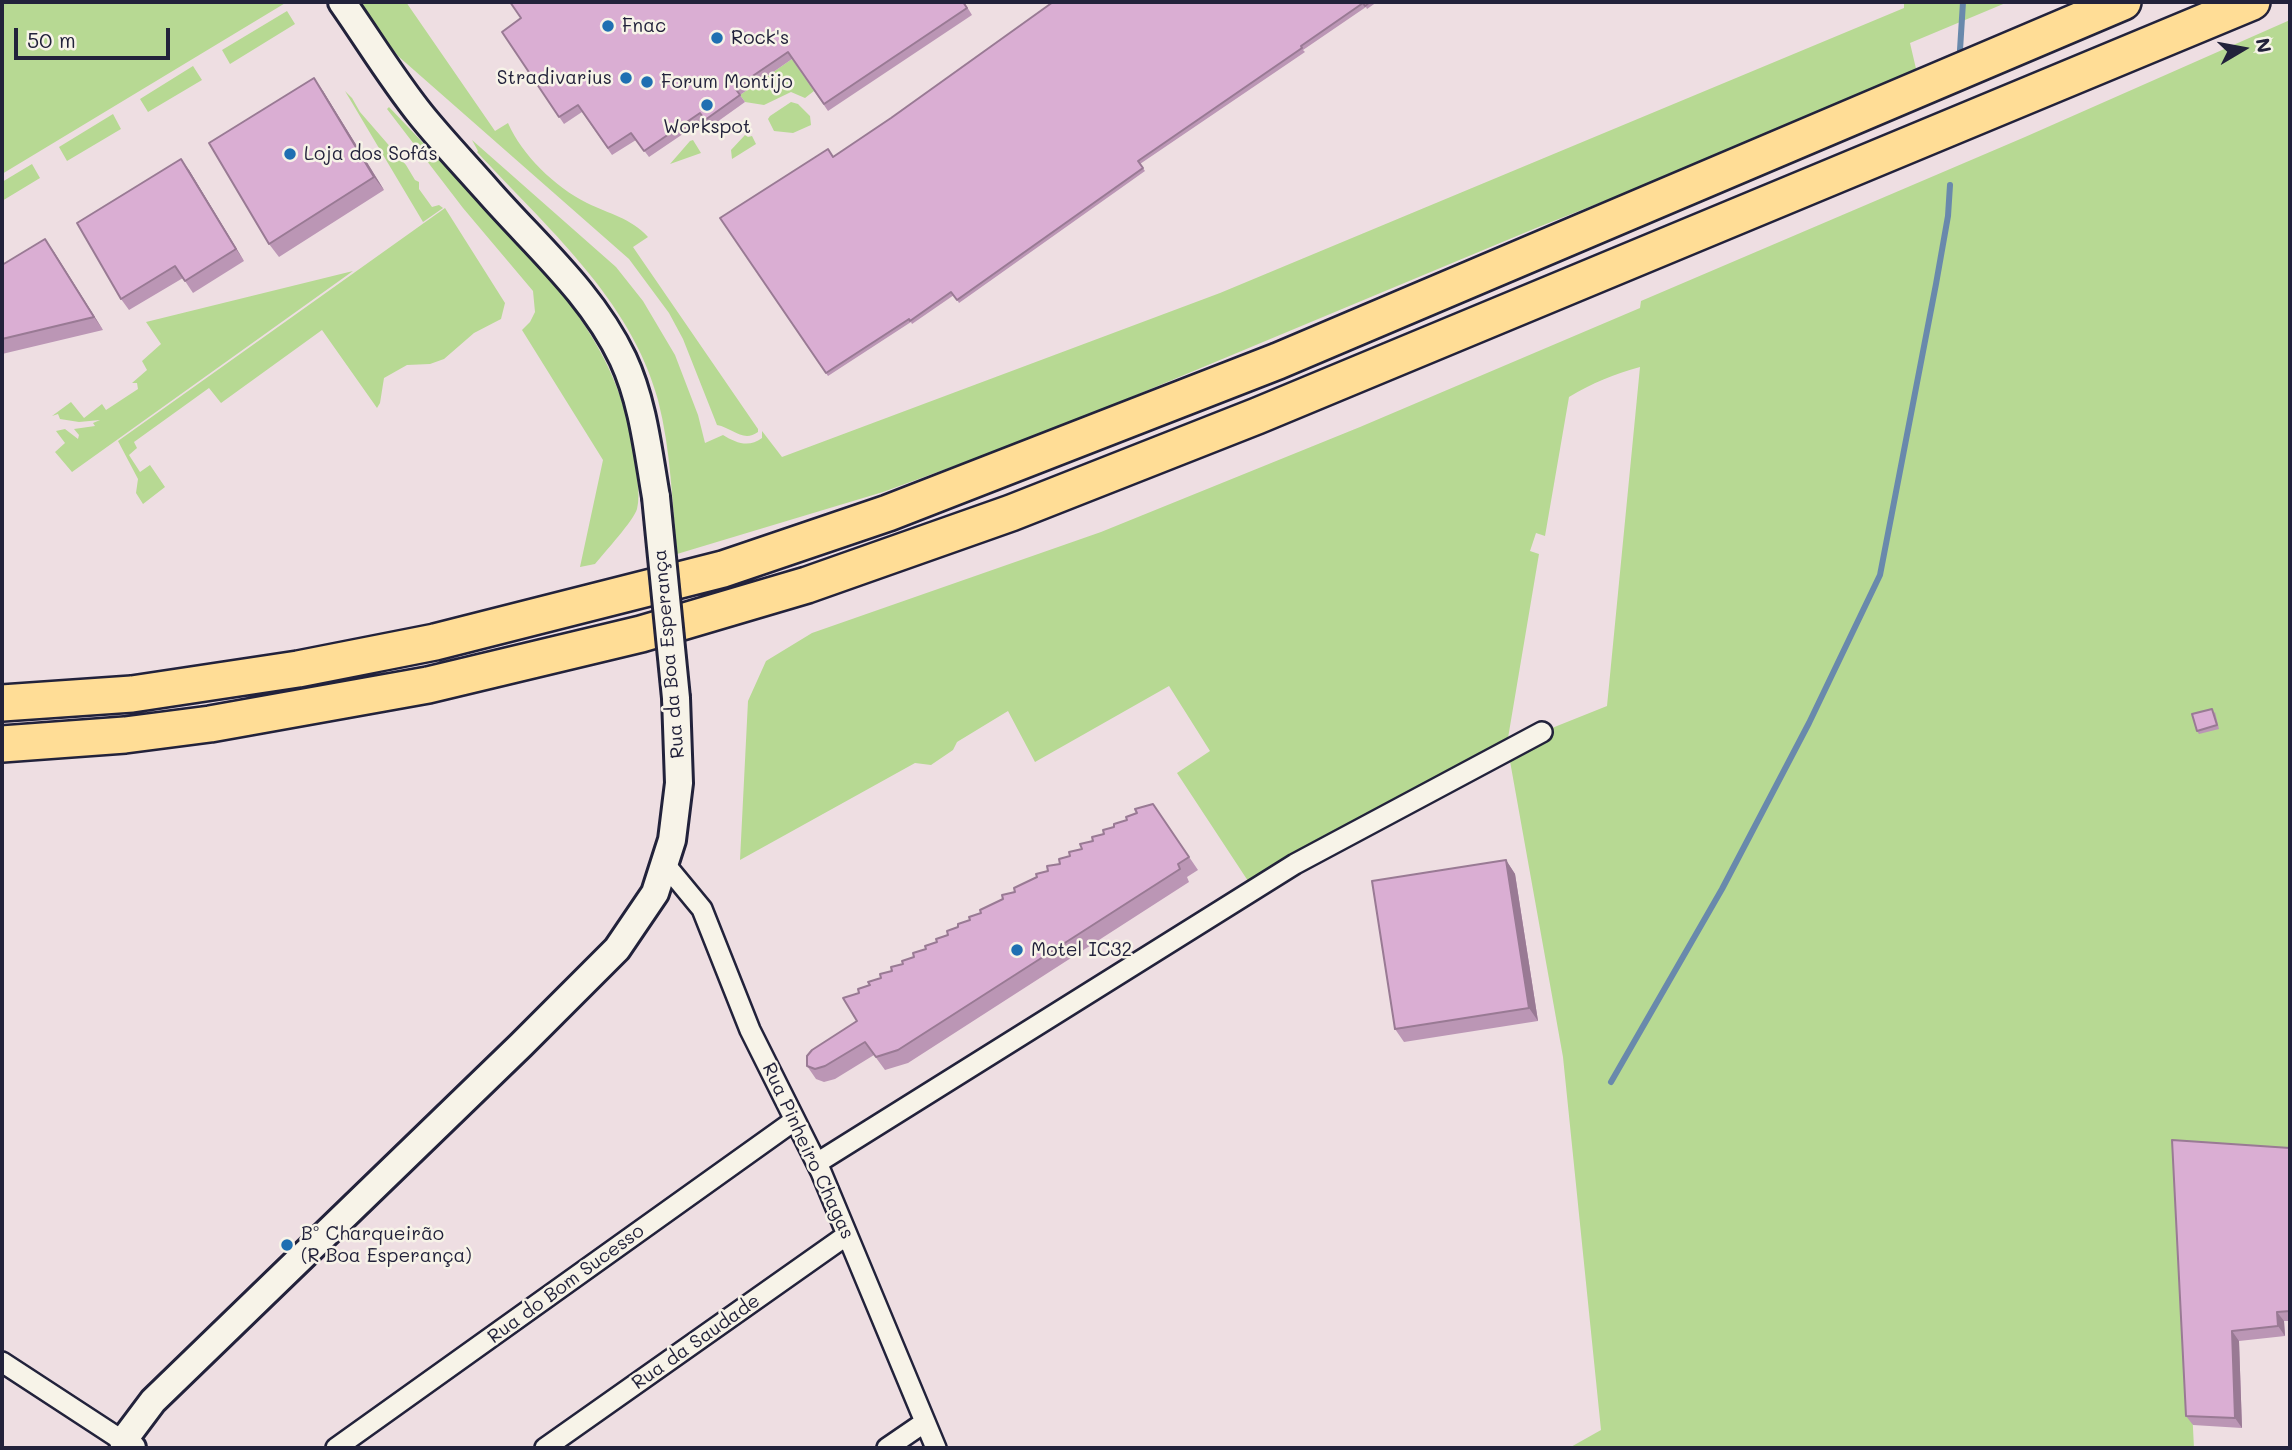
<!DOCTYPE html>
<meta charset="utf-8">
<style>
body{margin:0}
#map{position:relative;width:2292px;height:1450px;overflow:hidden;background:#eedee2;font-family:Mali,sans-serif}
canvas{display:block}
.frame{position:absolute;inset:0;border:4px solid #22223b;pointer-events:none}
.north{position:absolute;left:2208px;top:14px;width:70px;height:70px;-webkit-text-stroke:5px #f7f3e8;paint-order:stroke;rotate:80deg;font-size:19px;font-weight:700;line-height:28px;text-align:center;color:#22223b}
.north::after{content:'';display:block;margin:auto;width:24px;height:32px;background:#22223b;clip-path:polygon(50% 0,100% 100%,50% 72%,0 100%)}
.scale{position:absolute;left:14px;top:28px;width:156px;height:32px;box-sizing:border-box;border:4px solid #22223b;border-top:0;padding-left:9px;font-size:21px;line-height:24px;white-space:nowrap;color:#22223b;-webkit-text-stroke:5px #f7f3e8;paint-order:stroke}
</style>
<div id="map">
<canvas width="2292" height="1450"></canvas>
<div class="frame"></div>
<div class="north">N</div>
<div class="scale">50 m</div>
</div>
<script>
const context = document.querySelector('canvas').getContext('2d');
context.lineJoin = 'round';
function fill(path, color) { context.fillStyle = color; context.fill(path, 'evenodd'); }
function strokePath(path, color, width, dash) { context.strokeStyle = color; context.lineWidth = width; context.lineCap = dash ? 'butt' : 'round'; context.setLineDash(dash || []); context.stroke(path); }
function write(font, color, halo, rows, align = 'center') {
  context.font = font + ' Mali,sans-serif'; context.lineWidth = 5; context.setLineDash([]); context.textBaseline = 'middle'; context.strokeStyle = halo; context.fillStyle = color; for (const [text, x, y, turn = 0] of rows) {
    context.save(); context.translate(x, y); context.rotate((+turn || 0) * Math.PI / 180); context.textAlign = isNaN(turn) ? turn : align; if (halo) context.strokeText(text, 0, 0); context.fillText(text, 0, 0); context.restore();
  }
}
const green = new Path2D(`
 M 2,2 L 287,2 L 2,174 Z
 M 357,2 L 406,2 L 495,131 L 508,123 C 522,155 555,187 587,203 C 609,214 631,218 648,237 L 633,247 L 758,429 L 758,432 C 743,443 733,428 717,425 L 683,339 L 669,313 L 629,259 L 398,56 Z
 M 1904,2 L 2008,2 L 1910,43 L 1917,73 L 1693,166 L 1536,228 L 1050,431 L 883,492 L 677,554 C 672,503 671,450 658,400 C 631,299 545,226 477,152 L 478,151 L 472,140 L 616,267 L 643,301 L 675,355 L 698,415 L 705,443 L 723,435 C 736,443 749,448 762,438 L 762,431 L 782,457 L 1220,293 L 1904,8 Z
 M 287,11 L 295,24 L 230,64 L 222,50 Z
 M 2290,20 L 2290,1157 L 2179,1150 L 2194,1448 L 1569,1448 L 1601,1430 L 1563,1057 L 1508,750 L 1542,732 L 1607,706 L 1640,367 C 1614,374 1592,383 1569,397 L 1545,536 L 1536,533 L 1530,551 L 1539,554 L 1508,738 L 1250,884 L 1177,773 L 1210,751 L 1169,686 L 1035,762 L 1008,711 L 957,742 L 953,750 L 931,765 L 915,763 L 740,860 L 748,701 L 766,661 L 812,633 L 1101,532 L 1360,427 L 1640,308 L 1641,301 L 2025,137 Z
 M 792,59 L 814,91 L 805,98 L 791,92 L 764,105 L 745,102 L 740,95 Z
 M 193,66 L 202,80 L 148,112 L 140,99 Z
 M 345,91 L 352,98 L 360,112 L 406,165 L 415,180 L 419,182 L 419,189 L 432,207 L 439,205 L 443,208 L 423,222 Z
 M 791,102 L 798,104 L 810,116 L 811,125 L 793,133 L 774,131 L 768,119 L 770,116 Z
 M 389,107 C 422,142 455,176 488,211 C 557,283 622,353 634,456 C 636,473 641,493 637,509 C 634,520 604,553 595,564 L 580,567 L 603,460 L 522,330 L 530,322 L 535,312 L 533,291 L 463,208 L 387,109 Z
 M 113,114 L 121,129 L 67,161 L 59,147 Z
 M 745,135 L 748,137 L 752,136 L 756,144 L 732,159 L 731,150 Z
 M 693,140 L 701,153 L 670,164 L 690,141 Z
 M 32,164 L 40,178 L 2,201 L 2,182 Z
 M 445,208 L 505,303 L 501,319 L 474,333 L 444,359 L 430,364 L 407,365 L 384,378 L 380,403 L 377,408 L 322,330 L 221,403 L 209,388 L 134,442 L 137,448 L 129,455 L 140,472 L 150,465 L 165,487 L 143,504 L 136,493 L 138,479 L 118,441 Z
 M 353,271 L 72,472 L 55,452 L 65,443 L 56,431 L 65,429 L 78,439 L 79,435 L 74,429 L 95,426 L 93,423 L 100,420 L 79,422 L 60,419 L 58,414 L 52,416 L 71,402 L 84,418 L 102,404 L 106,410 L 138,389 L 137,383 L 132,383 L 147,370 L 142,361 L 161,344 L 146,322 Z`);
const stream = new Path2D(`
 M 1960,50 L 1963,2
 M 1611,1082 L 1722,889 L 1809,723 L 1880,575 L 1936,284 L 1948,216 L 1950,185`);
const street = new Path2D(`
 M 664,863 L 702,909 L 750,1030 L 821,1172 L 936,1448
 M 817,1163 L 1295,864 L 1542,732
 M 2,1362 L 123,1441
 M 336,1448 L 795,1120
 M 545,1448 L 847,1235
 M 887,1448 L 925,1422`);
const secondary = new Path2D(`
 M 342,2 C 368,39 392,79 421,115 C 442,141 465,165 487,190 C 535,245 591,292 623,359 C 643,402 648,451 656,497
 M 132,1448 L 123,1441 L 153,1401 L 521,1045 L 617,949 L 655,893 L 672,840 L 679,783 L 676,698`);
const highway = new Path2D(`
 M 2,703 L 132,694 L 298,669 L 435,642 L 723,569 L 888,513 L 1278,361 L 2123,2
 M 2,744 L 125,735 L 210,724 L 428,685 L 641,634 L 807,585 L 1011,513 L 1257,416 L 2252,2`);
const secondaryBridge = new Path2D(`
 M 656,497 L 676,698`);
const wall = new Path2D(`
 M 964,2 L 972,15 L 828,111 L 792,59 L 740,95 L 745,102 L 710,127 L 705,119 L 649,157 L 636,140 L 612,155 L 582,112 L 564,124 L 502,32 L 521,18 Z
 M 1053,2 L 1377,2 L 1367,9 L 1366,7 L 1303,50 L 1305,52 L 1140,164 L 1145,171 L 959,303 L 954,295 L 912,324 L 911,322 L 828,376 L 720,218 L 833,157 L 891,118 Z
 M 323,91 L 384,190 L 279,257 L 269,244 Z
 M 189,170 L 244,261 L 193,293 L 183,278 L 129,310 L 121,299 Z
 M 54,252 L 103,330 L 2,354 L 2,265 Z
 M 2215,712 L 2219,729 L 2199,734 L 2197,731 Z
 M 1153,804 L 1198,870 L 1187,877 L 1189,882 L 908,1063 L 885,1070 L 874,1055 L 835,1079 L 824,1082 L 816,1079 L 807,1066 L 857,1021 L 859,993 L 914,957 L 958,927 L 1060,864 L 1114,827 Z
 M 1506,860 L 1515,874 L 1538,1021 L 1404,1042 L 1395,1029 Z
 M 2290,1148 L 2290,1321 L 2284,1321 L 2285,1336 L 2239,1341 L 2242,1428 L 2193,1425 L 2186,1416 Z`);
const shadedWall = new Path2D(`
 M 314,78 L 323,91 L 384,190 L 374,177 Z
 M 181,159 L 189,170 L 244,261 L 236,249 Z
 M 45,239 L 54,252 L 103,330 L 94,317 Z
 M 1506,860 L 1515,874 L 1538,1021 L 1529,1008 Z
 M 2277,1312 L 2284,1321 L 2285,1336 L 2278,1326 Z
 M 2232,1331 L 2239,1341 L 2242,1428 L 2235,1418 Z`);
const building = new Path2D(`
 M 510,2 L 963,2 L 967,8 L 824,104 L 788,52 L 735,88 L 740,95 L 705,120 L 700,113 L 644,151 L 631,133 L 608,148 L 578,105 L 559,117 L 502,32 L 521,18 Z
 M 1053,2 L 1370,2 L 1365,6 L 1363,3 L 1301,46 L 1302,48 L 1138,161 L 1143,168 L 957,300 L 951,292 L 910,321 L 909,319 L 826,373 L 720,218 L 828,149 L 833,157 L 891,118 Z
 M 314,78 L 374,177 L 269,244 L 209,143 Z
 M 181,159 L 236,249 L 185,281 L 175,266 L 121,299 L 77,223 Z
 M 45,239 L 94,317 L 2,339 L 2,265 Z
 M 2212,709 L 2217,725 L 2197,731 L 2192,714 Z
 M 1153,804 L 1189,857 L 1178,864 L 1180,869 L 898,1050 L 876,1057 L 865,1042 L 825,1066 L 815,1069 L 807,1066 L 807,1056 L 812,1050 L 857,1021 L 843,998 L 859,993 L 858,989 L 870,985 L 868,982 L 881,978 L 880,974 L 892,971 L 891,967 L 903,964 L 902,961 L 914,957 L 913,953 L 926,949 L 925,946 L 937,942 L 936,939 L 948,935 L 947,931 L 958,927 L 958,924 L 970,920 L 969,917 L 981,913 L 980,910 L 1003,899 L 1002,895 L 1015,892 L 1014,888 L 1037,877 L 1036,874 L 1048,871 L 1047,866 L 1060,864 L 1059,859 L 1070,856 L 1069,852 L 1082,849 L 1080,844 L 1093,841 L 1092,837 L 1104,834 L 1103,830 L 1114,827 L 1114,824 L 1127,820 L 1126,817 L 1137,813 L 1135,809 Z
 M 1506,860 L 1529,1008 L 1395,1029 L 1372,881 Z
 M 2172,1140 L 2290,1148 L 2290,1311 L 2277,1312 L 2278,1326 L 2232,1331 L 2235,1418 L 2186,1416 Z`);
const markers = [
 [608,26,7,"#1f6fb2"],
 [717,38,7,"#1f6fb2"],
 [626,78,7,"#1f6fb2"],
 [647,82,7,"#1f6fb2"],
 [707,105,7,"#1f6fb2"],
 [290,154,7,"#1f6fb2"],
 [1017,950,7,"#1f6fb2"],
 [287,1245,7,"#1f6fb2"]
];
const poiNames = [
 ["Fnac",622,26],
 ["Rock's",731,38],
 ["Stradivarius",612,78,"right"],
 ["Forum Montijo",661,82],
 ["Workspot",707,127,"center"],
 ["Loja dos Sofás",304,154],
 ["Motel IC32",1031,950],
 ["Bº Charqueirão",301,1234],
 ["(R Boa Esperança)",301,1256]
];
const streetNames = [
 ["Rua da Boa Esperança",669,654,-95],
 ["Rua Pinheiro Chagas",808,1151,65],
 ["Rua do Bom Sucesso",566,1284,-36],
 ["Rua da Saudade",696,1342,-35]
];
fill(green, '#b7d993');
strokePath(stream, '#6989ac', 6);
strokePath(street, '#22223b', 24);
strokePath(secondary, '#22223b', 32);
strokePath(highway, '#22223b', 40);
strokePath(street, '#f7f3e8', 19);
strokePath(secondary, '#f7f3e8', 26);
strokePath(highway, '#ffdd96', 35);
strokePath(secondaryBridge, '#22223b', 32, []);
strokePath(secondaryBridge, '#f7f3e8', 26);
fill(wall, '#bb96b5');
fill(shadedWall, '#997a94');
fill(building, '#daaed3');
strokePath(building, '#997a94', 2);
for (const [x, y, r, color] of markers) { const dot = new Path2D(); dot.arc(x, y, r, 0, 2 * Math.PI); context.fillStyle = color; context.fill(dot); strokePath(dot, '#f7f3e8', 2.5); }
write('19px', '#22223b', '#f7f3e8', poiNames, 'left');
write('19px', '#22223b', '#f7f3e8', streetNames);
</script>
